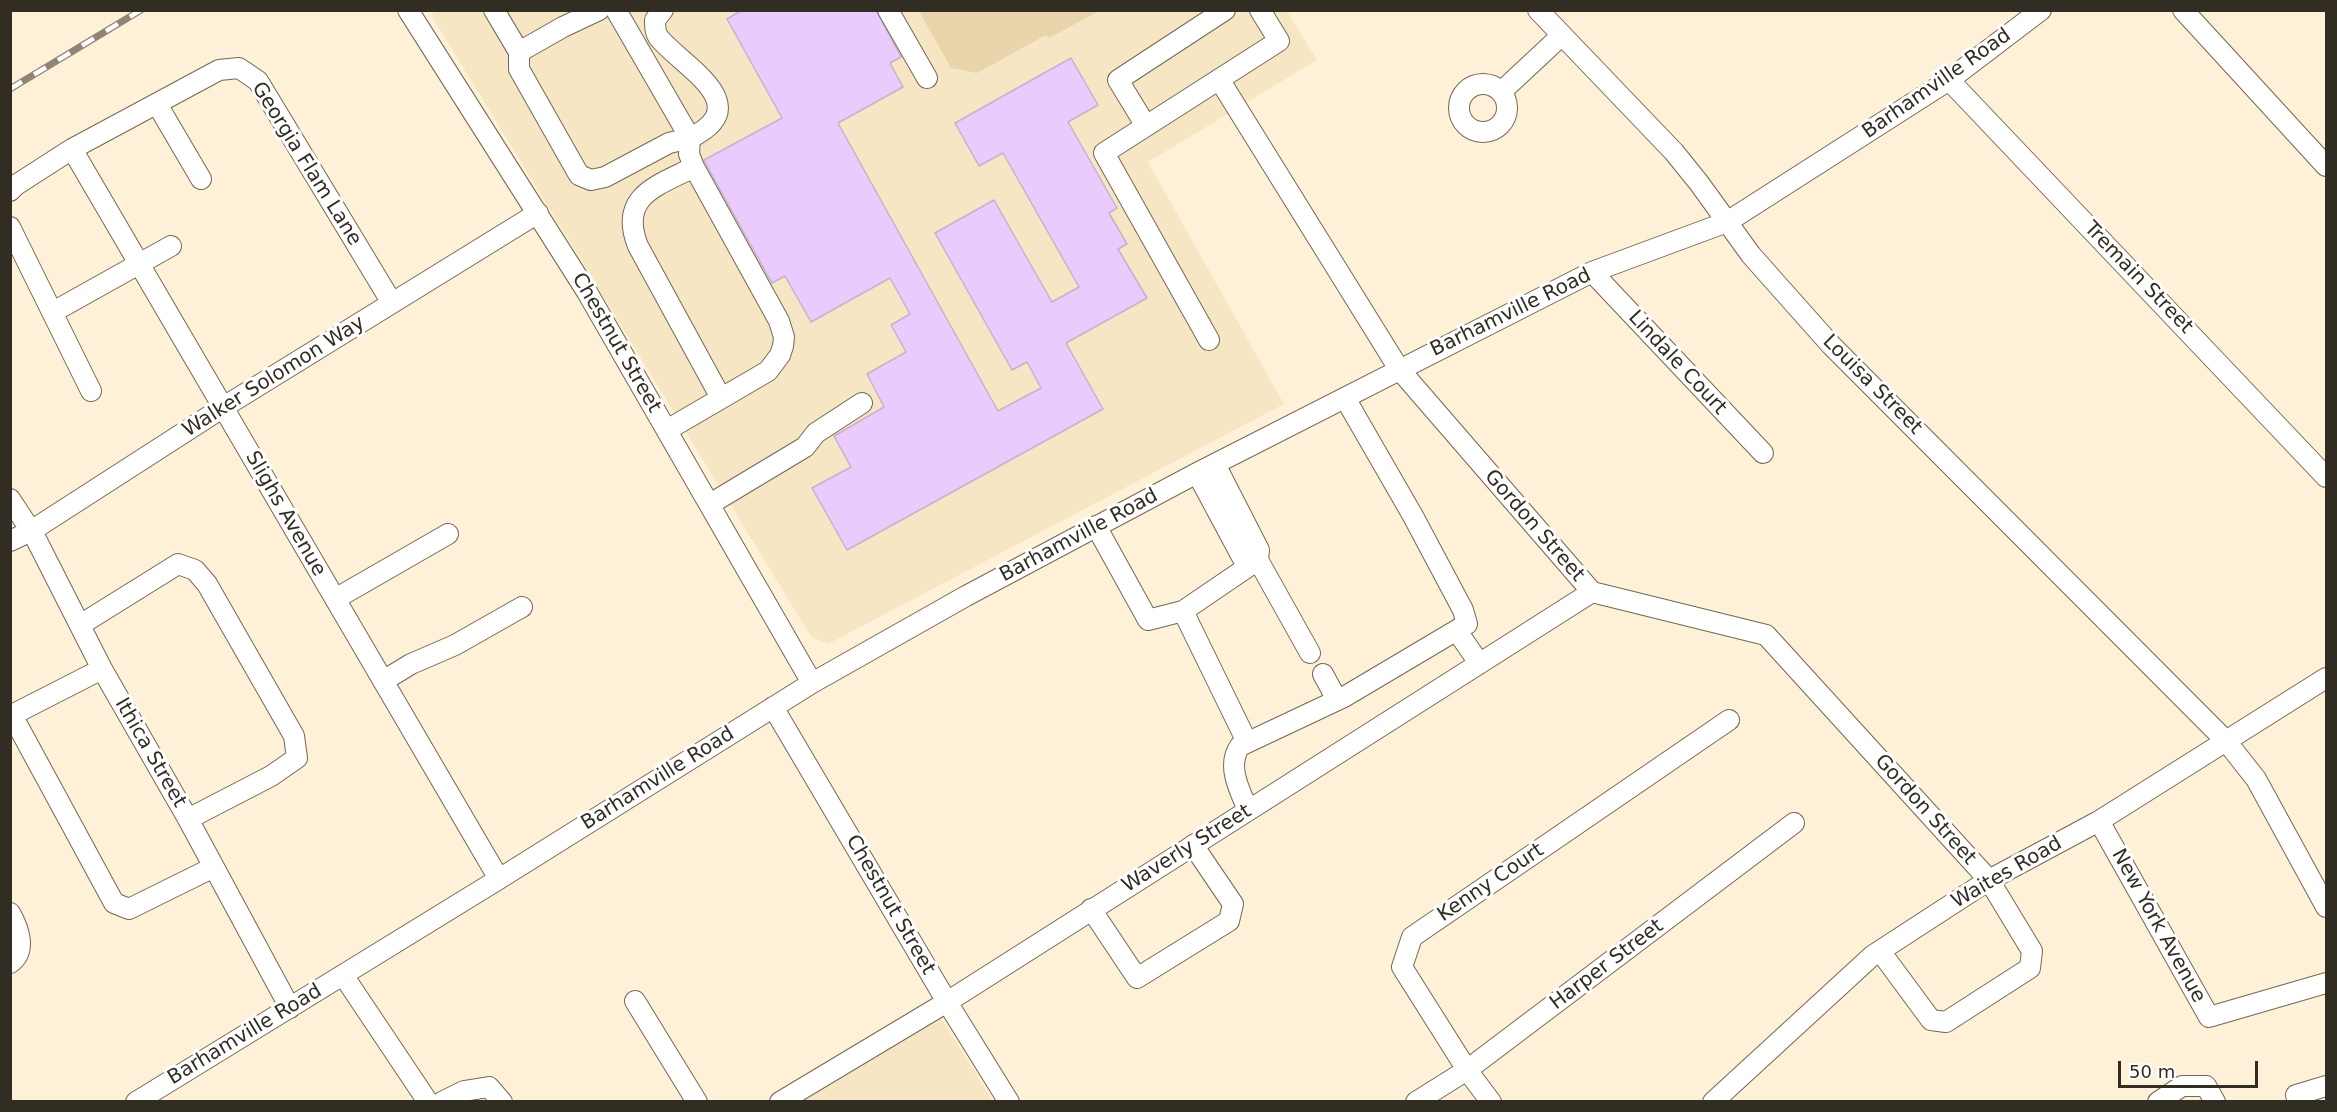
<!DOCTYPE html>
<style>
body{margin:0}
#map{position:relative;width:2337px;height:1112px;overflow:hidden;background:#fef1d7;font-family:"DejaVu Sans",sans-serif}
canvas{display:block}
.frame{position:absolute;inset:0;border:12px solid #322d23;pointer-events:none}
.scale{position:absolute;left:2118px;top:1061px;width:140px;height:27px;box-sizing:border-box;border:3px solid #322d23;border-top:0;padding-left:8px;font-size:18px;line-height:21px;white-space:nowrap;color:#322d23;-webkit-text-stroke:4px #fff;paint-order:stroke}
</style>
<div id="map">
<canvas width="2337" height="1112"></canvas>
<div class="frame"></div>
<div class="scale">50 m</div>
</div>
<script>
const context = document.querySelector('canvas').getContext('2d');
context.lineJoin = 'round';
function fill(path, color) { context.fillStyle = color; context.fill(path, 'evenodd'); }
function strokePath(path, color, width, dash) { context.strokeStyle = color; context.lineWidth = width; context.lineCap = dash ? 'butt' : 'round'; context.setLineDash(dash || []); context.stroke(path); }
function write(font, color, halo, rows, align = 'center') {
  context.font = font + ' "DejaVu Sans",sans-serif'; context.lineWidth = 6; context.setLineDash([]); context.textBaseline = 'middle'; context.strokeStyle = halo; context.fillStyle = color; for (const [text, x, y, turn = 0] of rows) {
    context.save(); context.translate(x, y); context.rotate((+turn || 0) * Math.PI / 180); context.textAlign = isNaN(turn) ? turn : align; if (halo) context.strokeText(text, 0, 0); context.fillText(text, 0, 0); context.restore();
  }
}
const built = new Path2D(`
 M 438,10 L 1287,11 L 1317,60 L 1148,162 L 1284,404 L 828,644 L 812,638 L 431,15 Z
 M 941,1018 L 993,1101 L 802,1101 Z`);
const green = new Path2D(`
 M 919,11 L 1099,11 L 1049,38 L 1046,35 L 977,73 L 951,68 Z`);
const building = new Path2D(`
 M 742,10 L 876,10 L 901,57 L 890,63 L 903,87 L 838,123 L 998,411 L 1041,388 L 1027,362 L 1012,370 L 935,233 L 994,200 L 1052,302 L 1079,287 L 1003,153 L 979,166 L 955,123 L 1071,58 L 1098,105 L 1068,122 L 1117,208 L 1109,213 L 1127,244 L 1118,249 L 1147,298 L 1066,343 L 1103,409 L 847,550 L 812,488 L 851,467 L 834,436 L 884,407 L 867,374 L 906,352 L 891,325 L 910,314 L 890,278 L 811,322 L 785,276 L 772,283 L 718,186 L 704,160 L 782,118 L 727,19 Z`);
const minor = new Path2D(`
 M 408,10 L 587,292 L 812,683
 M 494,10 L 519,52 L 519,69 L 579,175 L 591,180 L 605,177 L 669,143 L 690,138 L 689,154 L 694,167 L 779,321 L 784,337 L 783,346 L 780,355 L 768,371 L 667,430
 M 616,10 L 690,138 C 758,105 683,67 659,38 C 655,33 655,26 655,20 L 663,10
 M 888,10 L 927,78
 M 1538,10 L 1674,152 L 1699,183 L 1751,255 L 1831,345 L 2226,741 L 2256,779 L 2326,907
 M 2183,10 L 2326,166
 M 519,52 L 563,27 L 599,10
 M 1219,79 L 1399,369 L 1592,592 L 1766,635 L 1989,880 L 2032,951 L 2030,968 L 1946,1022 L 1931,1020 L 1880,951
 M 1949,80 L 2326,477
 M1459 108a24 24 0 1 1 48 0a24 24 0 1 1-48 0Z
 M 1501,92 L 1561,36
 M 157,104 L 201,179
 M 1146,126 L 1118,80 L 1225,10
 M 72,149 L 499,879
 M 694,167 C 657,186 618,196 638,246 L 721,398
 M 10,191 L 16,185 L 72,149 L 219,70 L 239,68 L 258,81 L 392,303
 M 10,227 L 91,391
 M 1592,272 L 1763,453
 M 53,312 L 171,246
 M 1209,340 L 1104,153 L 1279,41 L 1260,10
 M 1197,473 L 1242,557 L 1258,560 L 1259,550 L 1215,464
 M 10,499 L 35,537 L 102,669 L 188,819 L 290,1008
 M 710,504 L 805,447 L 816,433 L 862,403
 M 1096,526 L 1148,620 L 1183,611 L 1247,742
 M 10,541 L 31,531 L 222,408 L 538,213
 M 335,599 L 448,534
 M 1183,611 L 1258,560 L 1310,653
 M 80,625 L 178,564 L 195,570 L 207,584 L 294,736 L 297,758 L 271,776 L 188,819
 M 1457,631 L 1479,663
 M 1323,674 L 1337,700
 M 383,681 L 411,664 L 455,645 L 522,607
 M 773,707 L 947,1002 L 1009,1102
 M 12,715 L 114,903 L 129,909 L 214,867
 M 10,716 L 102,669
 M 1248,810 C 1240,791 1226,766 1240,746 L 1344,697 L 1467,624 L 1463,610 L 1413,516 L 1345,398
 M 2099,821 L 2209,1017 L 2326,983
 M 1091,909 L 1137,978 L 1229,921 L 1233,904 L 1193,845
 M 10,913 C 19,929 27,951 10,963
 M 343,975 L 428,1102
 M 635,1001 L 697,1102
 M 136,1102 L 499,879 L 812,683 L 966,596 L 1197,473 L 1592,272 L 1727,222 L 1949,80 L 2041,10
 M 442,1102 L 464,1091 L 489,1087 L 502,1102
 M 780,1102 L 947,1002 L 1592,592
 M 1416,1102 L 1467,1070 L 1794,823
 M 1491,1102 L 1467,1070 L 1402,967 L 1412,937 L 1729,720
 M 1713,1102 L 1872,956 L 1989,880 L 2099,821 L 2326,678
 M 2158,1102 L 2182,1086 L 2206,1086 L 2215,1102
 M 2298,1102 L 2296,1095 L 2326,1086`);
const rail = new Path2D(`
 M 10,89 L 141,10`);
const streetNames = [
 ["Barhamville Road",1937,84,-35],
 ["Georgia Flam Lane",306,164,58],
 ["Tremain Street",2138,278,46],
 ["Barhamville Road",1511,313,-26],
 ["Chestnut Street",616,343,60],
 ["Lindale Court",1677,363,47],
 ["Walker Solomon Way",274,377,-32],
 ["Louisa Street",1872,385,45],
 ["Slighs Avenue",285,514,60],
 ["Gordon Street",1534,526,49],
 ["Barhamville Road",1079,536,-28],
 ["Ithica Street",150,753,60],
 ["Barhamville Road",658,779,-32],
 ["Gordon Street",1925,810,48],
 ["Waverly Street",1187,849,-32],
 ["Waites Road",2007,873,-30],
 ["Kenny Court",1491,883,-34],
 ["Chestnut Street",890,905,60],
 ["New York Avenue",2158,926,61],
 ["Harper Street",1607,965,-37],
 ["Barhamville Road",245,1035,-31]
];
fill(built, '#f6e6c4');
fill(green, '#e9d4ab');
fill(building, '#ebcafe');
strokePath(building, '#c3b4cc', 1.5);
strokePath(minor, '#746851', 22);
strokePath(minor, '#fff', 20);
strokePath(rail, '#8e8574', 7);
strokePath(rail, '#fff', 4.5, [14]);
write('20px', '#322d23', '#fff', streetNames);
</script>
